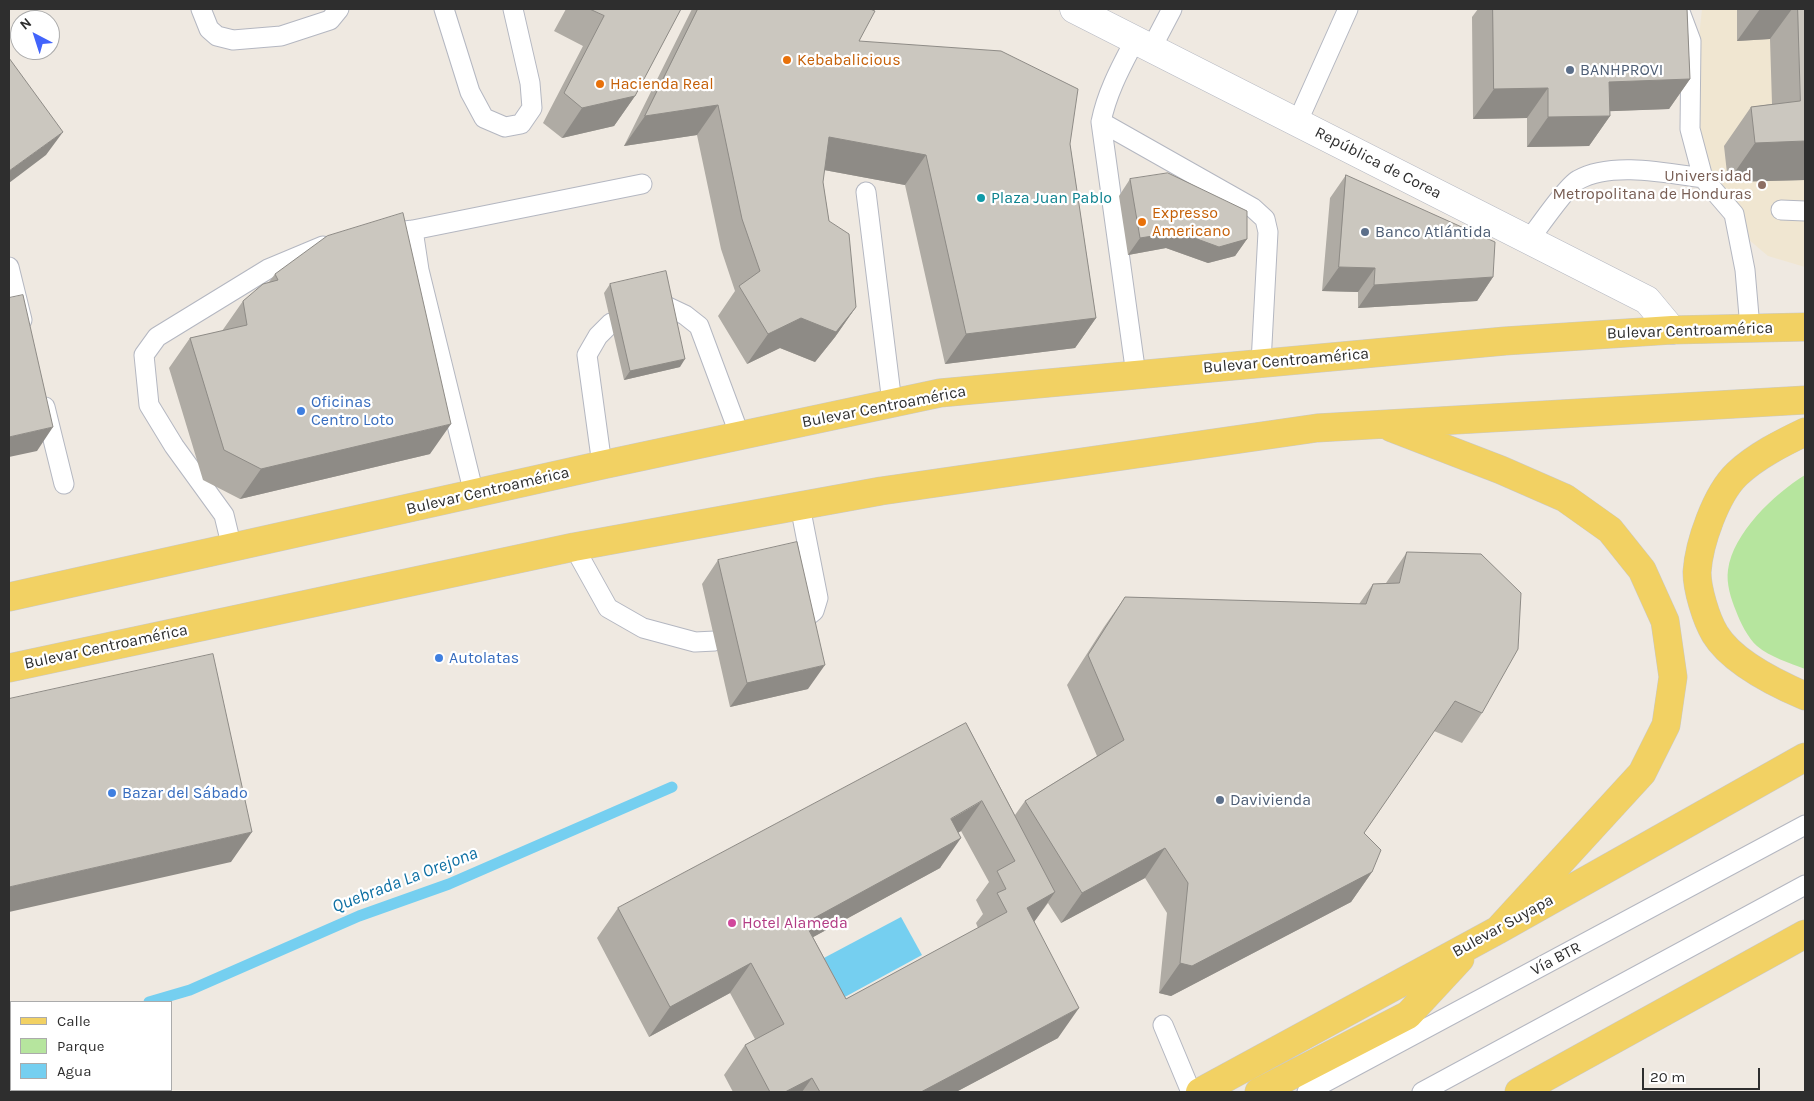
<!DOCTYPE html>
<meta charset="utf-8">
<style>
body{margin:0}
#map{position:relative;width:1814px;height:1101px;overflow:hidden;background:#efe9e1;font-family:Karla,sans-serif}
canvas{display:block}
.frame{position:absolute;inset:0;border:10px solid #2e2e2e;pointer-events:none}
.legend{position:absolute;left:10px;top:1001px;width:162px;height:90px;box-sizing:border-box;background:#fff;border:1px solid #ababab;margin:0;padding:6px 9px;list-style:none;font-size:15px;color:#2e2e2e}
.legend li{display:flex;align-items:center;gap:10px;height:25px}
.legend b{width:25px;border:1px solid #ababab}
.north{position:absolute;left:10px;top:10px;width:50px;height:50px;box-sizing:border-box;background:#fff;border:1px solid #ababab;border-radius:50%;rotate:320deg;font-size:14px;font-weight:700;line-height:20px;text-align:center;color:#2e2e2e}
.north::after{content:'';display:block;margin:auto;width:18px;height:22px;background:#4264fb;clip-path:polygon(50% 0,100% 100%,50% 72%,0 100%)}
.scale{position:absolute;left:1642px;top:1068px;width:118px;height:22px;box-sizing:border-box;border:2px solid #2e2e2e;border-top:0;padding-left:6px;font-size:15px;line-height:18px;white-space:nowrap;color:#2e2e2e;-webkit-text-stroke:4px #fff;paint-order:stroke}
</style>
<div id="map">
<canvas width="1814" height="1101"></canvas>
<div class="frame"></div>
<ul class="legend">
<li><b style="height:6px;background:#f2d163"></b>Calle</li>
<li><b style="height:14px;background:#b6e59e"></b>Parque</li>
<li><b style="height:14px;background:#75cff0"></b>Agua</li>
</ul>
<div class="north">N</div>
<div class="scale">20 m</div>
</div>
<script>
const context = document.querySelector('canvas').getContext('2d');
context.lineJoin = 'round';
function fill(path, color) { context.fillStyle = color; context.fill(path, 'evenodd'); }
function strokePath(path, color, width, dash) { context.strokeStyle = color; context.lineWidth = width; context.lineCap = dash ? 'butt' : 'round'; context.setLineDash(dash || []); context.stroke(path); }
function write(font, color, halo, rows, align = 'center') {
  context.font = font + ' Karla,sans-serif'; context.lineWidth = 4.5; context.setLineDash([]); context.textBaseline = 'middle'; context.strokeStyle = halo; context.fillStyle = color; for (const [text, x, y, turn = 0] of rows) {
    context.save(); context.translate(x, y); context.rotate((+turn || 0) * Math.PI / 180); context.textAlign = isNaN(turn) ? turn : align; if (halo) context.strokeText(text, 0, 0); context.fillText(text, 0, 0); context.restore();
  }
}
const education = new Path2D(`
 M 1702,9 L 1805,9 L 1805,267 L 1768,256 L 1748,239 L 1689,131 Z`);
const green = new Path2D(`
 M 1805,475 L 1805,669 C 1790,663 1770,657 1757,646 C 1748,638 1740,622 1736,611 C 1731,599 1726,583 1728,570 C 1733,533 1774,494 1805,475 Z`);
const water = new Path2D(`
 M 901,917 L 922,955 L 843,998 L 822,959 Z`);
const stream = new Path2D(`
 M 149,1002 L 190,990 L 359,916 L 449,884 L 672,787
 M 48,1092 L 49,1090`);
const service = new Path2D(`
 M 201,9 L 209,29 L 217,36 L 233,40 L 281,36 L 330,20 L 339,9
 M 444,9 L 470,92 L 484,118 L 505,127 L 521,124 L 532,108 L 530,83 L 513,9
 M 1679,9 L 1691,41 L 1690,129 L 1703,178 L 1734,214 L 1745,270 L 1750,328
 M 1135,40 C 1121,67 1107,92 1101,122 L 1136,375
 M 1151,49 L 1172,9
 M 1101,122 L 1253,208 L 1265,219 L 1268,232 L 1261,363
 M 1297,123 L 1348,9
 M 866,192 L 892,403
 M 1781,210 L 1805,211
 M 413,230 L 419,270 L 474,494
 M 381,234 L 413,230 L 642,184
 M 1529,240 C 1538,228 1567,186 1578,180 C 1611,161 1667,173 1703,178
 M 9,267 L 22,320
 M 666,306 L 685,315 L 699,326 L 740,436
 M 45,407 L 64,484
 M 602,465 L 587,355 L 598,336 L 611,323
 M 574,547 L 608,608 L 643,628 L 695,642 L 715,641
 M 232,548 L 224,515 L 174,446 L 149,405 L 144,355 L 157,337 L 268,269 L 323,246
 M 794,627 L 814,611 L 818,598 L 800,506
 M 1163,1025 L 1191,1092
 M 1307,1092 L 1805,825
 M 1422,1092 L 1805,885`);
const tertiary = new Path2D(`
 M 1074,9 L 1647,300 L 1672,330`);
const primary = new Path2D(`
 M 1392,428 L 1501,470 L 1565,498 L 1610,530 L 1642,570 L 1665,621 L 1673,677 L 1666,725 L 1642,773 L 1498,930
 M 1805,432 C 1782,443 1756,456 1737,474 C 1716,494 1699,543 1697,572 C 1697,589 1706,619 1715,634 C 1732,662 1777,684 1805,696
 M 9,597 L 602,465 L 940,393 L 1505,341 L 1672,330 L 1805,327
 M 9,668 L 574,547 L 881,491 L 1317,428 L 1805,400
 M 1200,1092 L 1498,930 L 1805,757
 M 1259,1092 L 1408,1015 L 1460,959
 M 1519,1092 L 1805,934`);
const wall = new Path2D(`
 M 566,9 L 681,9 L 635,96 L 614,126 L 562,138 L 543,123 L 583,46 L 554,31 Z
 M 692,9 L 870,9 L 859,41 L 1070,144 L 1096,318 L 1075,348 L 945,364 L 905,185 L 824,170 L 823,182 L 829,221 L 856,307 L 835,337 L 815,362 L 780,348 L 747,364 L 718,316 L 735,291 L 721,249 L 697,135 L 624,146 Z
 M 1478,9 L 1687,9 L 1690,79 L 1669,109 L 1610,111 L 1610,116 L 1589,146 L 1527,147 L 1527,118 L 1473,119 L 1472,17 Z
 M 1737,9 L 1805,9 L 1805,180 L 1728,182 L 1724,146 L 1751,107 L 1772,104 L 1770,39 L 1737,41 Z
 M 1346,175 L 1493,277 L 1477,301 L 1358,308 L 1358,292 L 1322,291 L 1330,198 Z
 M 1130,179 L 1247,239 L 1235,256 L 1208,263 L 1166,248 L 1128,255 L 1119,196 Z
 M 275,274 L 430,454 L 240,499 L 203,480 L 169,368 L 190,338 L 222,331 L 243,301 L 269,282 Z
 M 610,284 L 680,367 L 624,380 L 604,293 Z
 M 1407,552 L 1482,713 L 1462,743 L 1434,731 L 1364,833 L 1372,872 L 1351,902 L 1171,996 L 1159,993 L 1167,913 L 1145,878 L 1061,923 L 1048,903 L 1034,922 L 1058,1038 L 956,1092 L 733,1092 L 724,1075 L 745,1045 L 755,1039 L 730,993 L 649,1037 L 597,938 L 618,908 L 966,723 L 1015,815 L 1025,801 L 1097,756 L 1067,685 L 1104,627 L 1125,597 L 1359,604 L 1373,584 L 1386,583 ZM 961,831 L 989,882 L 976,900 L 983,914 L 976,923 L 978,928 L 846,999 L 813,937 L 940,868 L 958,833 Z
 M 718,560 L 808,689 L 730,707 L 702,584 Z`);
const shadedWall = new Path2D(`
 M 1760,9 L 1792,9 L 1770,39 L 1737,41 Z
 M 1690,79 L 1669,109 L 1589,112 L 1609,82 Z
 M 1548,88 L 1527,118 L 1473,119 L 1494,89 Z
 M 635,96 L 614,126 L 562,138 L 582,108 Z
 M 718,105 L 697,135 L 624,146 L 645,116 Z
 M 1610,116 L 1589,146 L 1527,147 L 1548,117 Z
 M 63,132 L 46,155 L 9,183 L 9,171 Z
 M 829,137 L 926,155 L 905,185 L 808,167 Z
 M 1805,141 L 1805,180 L 1728,182 L 1755,143 Z
 M 1178,232 L 1247,239 L 1235,256 L 1208,263 L 1166,248 L 1128,255 L 1140,238 Z
 M 1339,267 L 1375,268 L 1358,292 L 1322,291 Z
 M 1493,277 L 1477,301 L 1358,308 L 1374,285 Z
 M 856,307 L 835,337 L 815,362 L 780,348 L 747,364 L 768,334 L 801,318 Z
 M 1096,318 L 1075,348 L 945,364 L 966,334 Z
 M 685,359 L 680,367 L 624,380 L 630,371 Z
 M 451,424 L 430,454 L 240,499 L 261,469 Z
 M 53,427 L 37,451 L 9,457 L 9,437 Z
 M 825,665 L 808,689 L 730,707 L 747,683 Z
 M 982,801 L 961,831 L 930,849 L 951,819 Z
 M 252,832 L 231,862 L 9,912 L 9,887 Z
 M 961,838 L 940,868 L 784,953 L 805,923 Z
 M 1165,848 L 1145,878 L 1061,923 L 1082,893 Z
 M 1372,872 L 1351,902 L 1171,996 L 1159,993 L 1180,963 Z
 M 1055,892 L 1034,922 L 1006,938 L 1027,908 Z
 M 751,963 L 730,993 L 649,1037 L 670,1007 Z
 M 1079,1008 L 1058,1038 L 956,1092 L 921,1092 Z
 M 812,1078 L 802,1092 L 785,1092 Z`);
const building = new Path2D(`
 M 590,9 L 681,9 L 635,96 L 582,108 L 564,93 L 604,16 Z
 M 698,9 L 870,9 L 875,11 L 859,41 L 1001,51 L 1078,89 L 1070,144 L 1096,318 L 966,334 L 926,155 L 829,137 L 823,182 L 829,221 L 849,234 L 856,307 L 836,332 L 801,318 L 768,334 L 739,286 L 760,271 L 742,219 L 718,105 L 645,116 Z
 M 1493,9 L 1687,9 L 1690,79 L 1609,82 L 1610,116 L 1548,117 L 1548,88 L 1494,89 Z
 M 1798,9 L 1805,9 L 1805,141 L 1755,143 L 1751,107 L 1800,101 Z
 M 9,58 L 63,132 L 9,171 Z
 M 1168,173 L 1247,211 L 1247,239 L 1219,247 L 1178,232 L 1140,238 L 1130,179 Z
 M 1346,175 L 1495,242 L 1493,277 L 1374,285 L 1375,268 L 1339,267 Z
 M 403,213 L 451,424 L 261,469 L 224,450 L 190,338 L 247,325 L 243,301 L 263,284 L 278,280 L 275,274 L 327,236 Z
 M 666,271 L 685,359 L 630,371 L 610,284 Z
 M 23,295 L 53,427 L 9,437 L 9,298 Z
 M 797,542 L 825,665 L 747,683 L 718,560 Z
 M 1407,552 L 1481,554 L 1521,593 L 1518,649 L 1482,713 L 1455,701 L 1364,833 L 1381,850 L 1372,872 L 1192,966 L 1180,963 L 1188,883 L 1165,848 L 1082,893 L 1025,801 L 1124,740 L 1088,655 L 1125,597 L 1366,604 L 1373,584 L 1399,583 Z
 M 213,654 L 252,832 L 9,887 L 9,699 Z
 M 966,723 L 1055,892 L 1027,908 L 1079,1008 L 921,1092 L 820,1092 L 812,1078 L 785,1092 L 770,1092 L 745,1045 L 784,1024 L 751,963 L 670,1007 L 618,908 ZM 982,801 L 1015,861 L 997,871 L 1006,889 L 997,893 L 1007,912 L 846,999 L 805,923 L 961,838 L 951,819 Z`);
const markers = [
 [787,60,5,"#e8710a"],
 [1570,70,5,"#5c6f8a"],
 [600,84,5,"#e8710a"],
 [1762,185,5,"#8d6e63"],
 [981,198,5,"#0f9aa8"],
 [1142,222,5,"#e8710a"],
 [1365,232,5,"#5c6f8a"],
 [301,411,5,"#3f7fe0"],
 [439,658,5,"#3f7fe0"],
 [112,793,5,"#3f7fe0"],
 [1220,800,5,"#5c6f8a"],
 [732,923,5,"#d1479c"]
];
const foodNames = [
 ["Kebabalicious",797,60],
 ["Hacienda Real",610,84],
 ["Expresso",1152,213],
 ["Americano",1152,231]
];
const serviceNames = [
 ["BANHPROVI",1580,70],
 ["Banco Atlántida",1375,232],
 ["Davivienda",1230,800]
];
const streetNames = [
 ["República de Corea",1378,163,27],
 ["Bulevar Centroamérica",1690,331,-2],
 ["Bulevar Centroamérica",1286,361,-5],
 ["Bulevar Centroamérica",884,407,-11],
 ["Bulevar Centroamérica",488,491,-13],
 ["Bulevar Centroamérica",106,647,-12],
 ["Bulevar Suyapa",1503,926,-29],
 ["Vía BTR",1556,959,-28]
];
const educationNames = [
 ["Universidad",1752,176],
 ["Metropolitana de Honduras",1752,194]
];
const cultureNames = [
 ["Plaza Juan Pablo",991,198]
];
const shopNames = [
 ["Oficinas",311,402],
 ["Centro Loto",311,420],
 ["Autolatas",449,658],
 ["Bazar del Sábado",122,793]
];
const hotelNames = [
 ["Hotel Alameda",742,923]
];
const waterNames = [
 ["Quebrada La Orejona",405,880,-21]
];
fill(education, '#f0e6d1');
fill(green, '#b6e59e');
fill(water, '#75cff0');
strokePath(stream, '#75cff0', 11);
strokePath(service, '#b4b7c1', 21);
strokePath(tertiary, '#b4b7c1', 29);
strokePath(primary, '#c9c9c9', 29);
strokePath(service, '#fff', 19);
strokePath(tertiary, '#fff', 28);
strokePath(primary, '#f2d163', 28);
fill(wall, '#afaba4');
fill(shadedWall, '#8e8b86');
fill(building, '#cbc7bf');
strokePath(building, '#8e8b86', 1);
for (const [x, y, r, color] of markers) { const dot = new Path2D(); dot.arc(x, y, r, 0, 2 * Math.PI); context.fillStyle = color; context.fill(dot); strokePath(dot, '#fff', 2); }
write('16px', '#c56008', '#fff', foodNames, 'left');
write('16px', '#4e5e75', '#fff', serviceNames, 'left');
write('16px', '#2e2e2e', '#fff', streetNames);
write('16px', '#785e54', '#fff', educationNames, 'right');
write('16px', '#0d838f', '#fff', cultureNames, 'left');
write('16px', '#366cbe', '#fff', shopNames, 'left');
write('16px', '#b23c85', '#fff', hotelNames, 'left');
write('italic 18px', '#0d6fa3', '#fff', waterNames);
</script>
